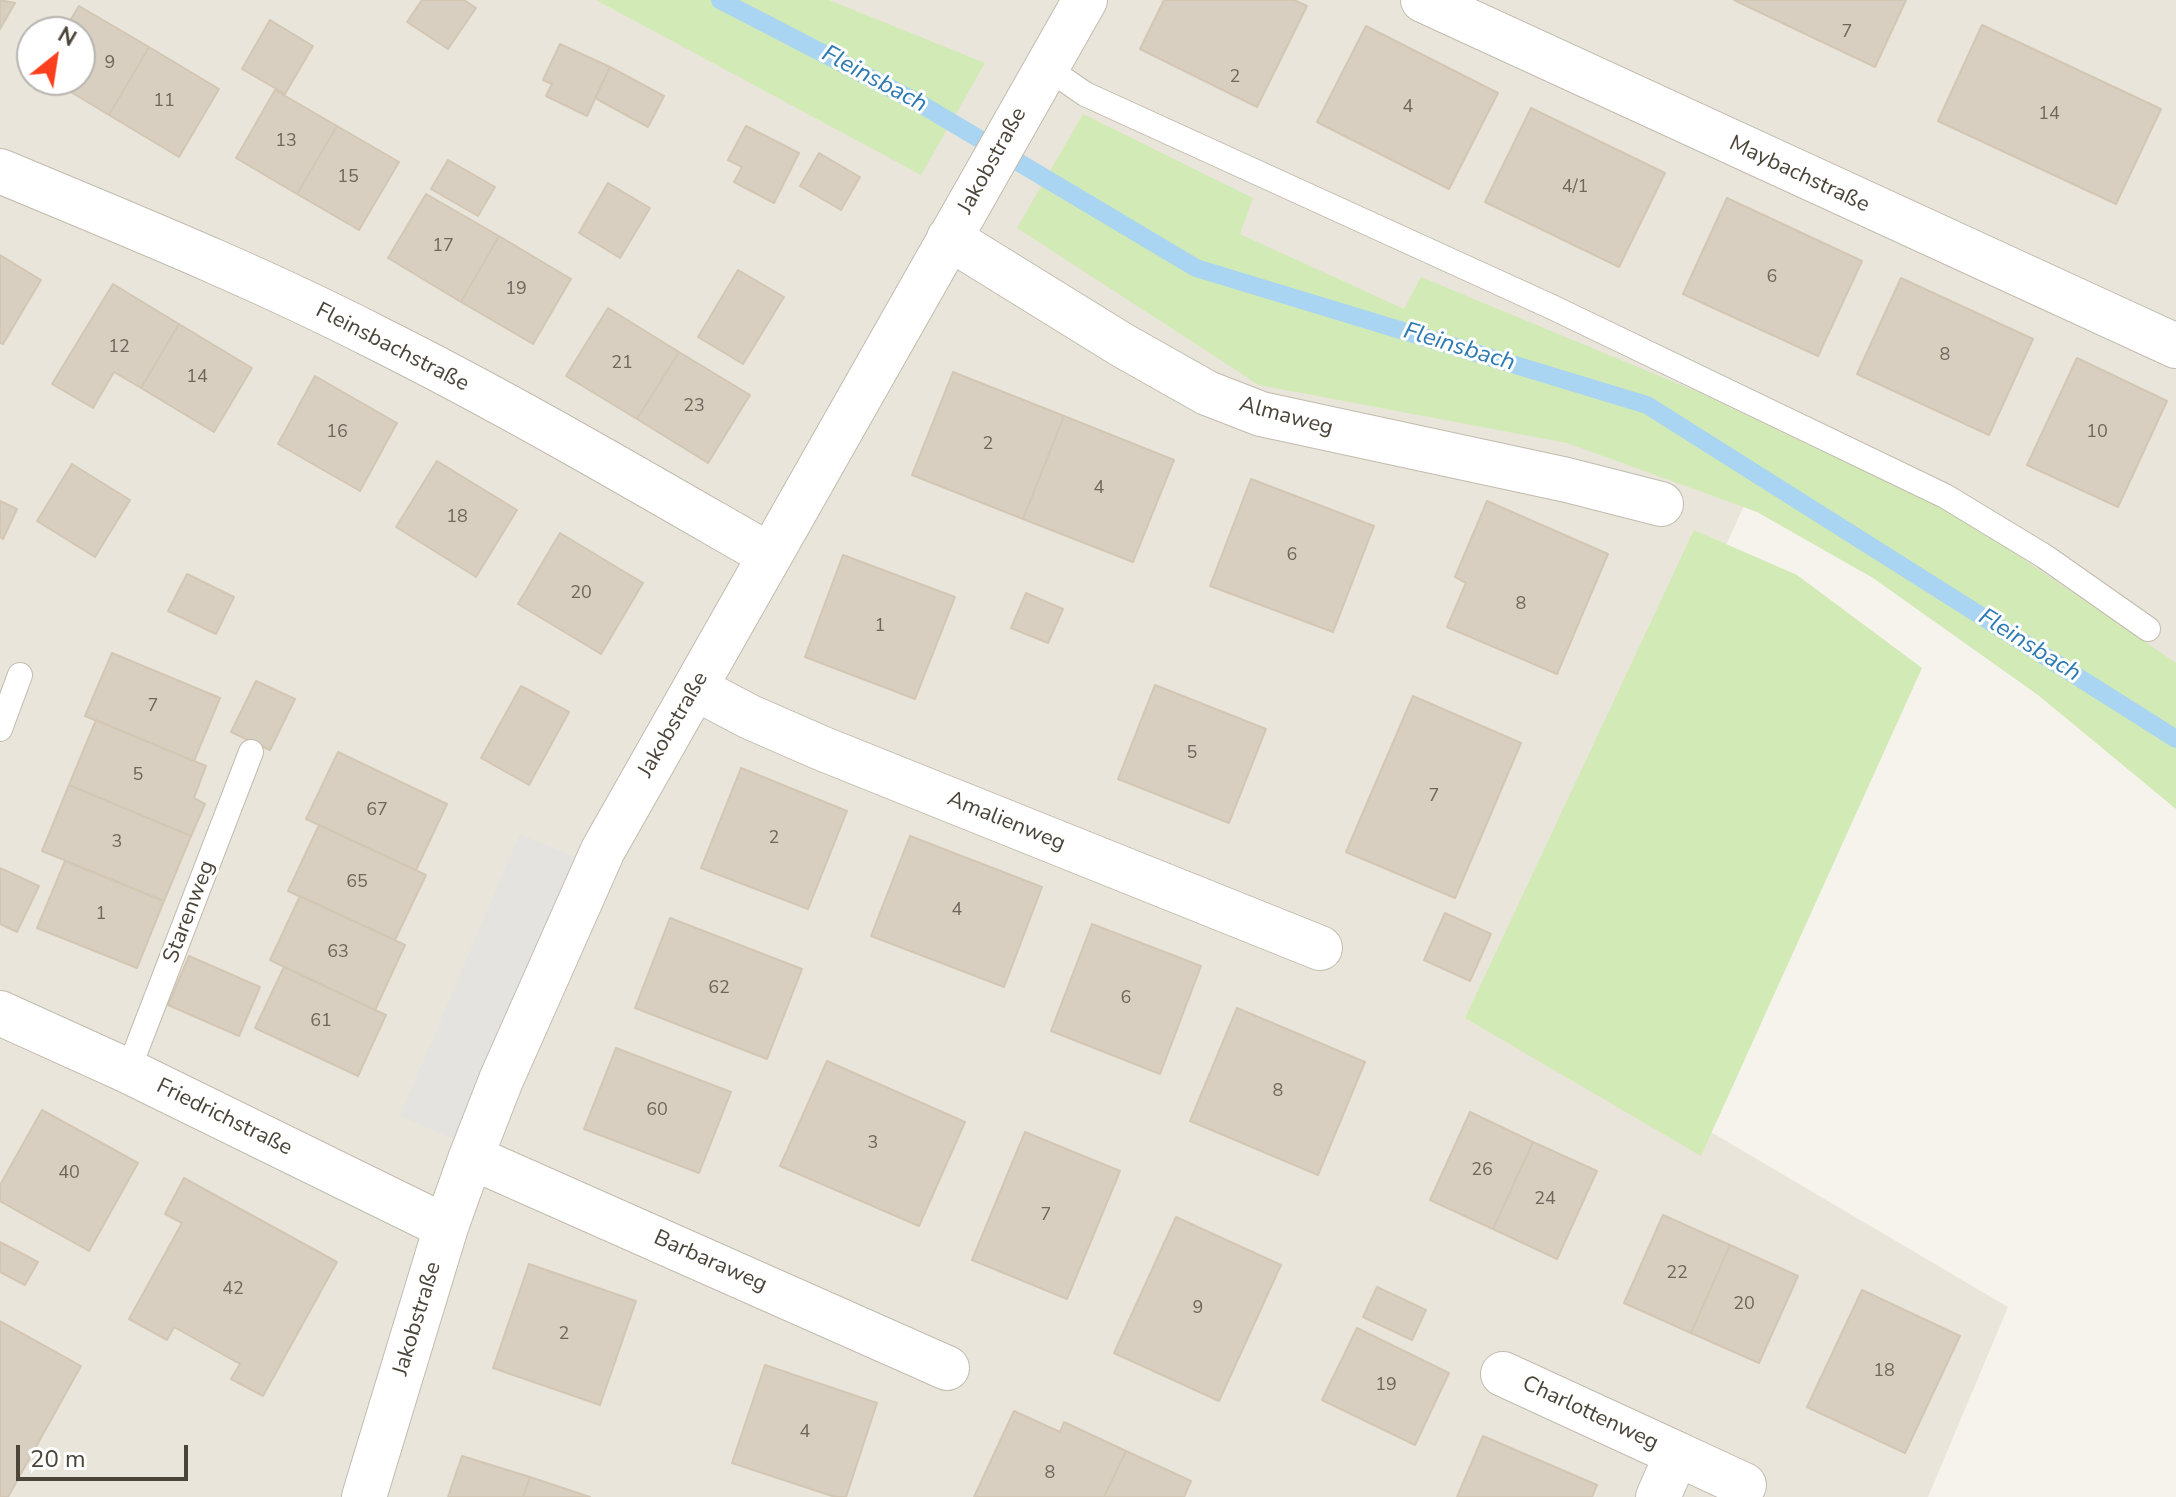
<!DOCTYPE html>
<meta charset="utf-8">
<style>
body{margin:0}
#map{position:relative;width:2176px;height:1497px;overflow:hidden;background:#f6f3ec;font-family:"Nunito Sans",sans-serif}
canvas{display:block}
.north{position:absolute;left:16px;top:16px;width:80px;height:80px;box-sizing:border-box;background:#fff;border:2px solid #b7b4b0;border-radius:50%;rotate:30deg;font-size:22px;font-weight:700;line-height:32px;text-align:center;color:#4b4439}
.north::after{content:'';display:block;margin:auto;width:28px;height:36px;background:#fc3f1d;clip-path:polygon(50% 0,100% 100%,50% 72%,0 100%)}
.scale{position:absolute;left:16px;top:1445px;width:172px;height:36px;box-sizing:border-box;border:4px solid #4b4439;border-top:0;padding-left:10px;font-size:24px;line-height:28px;white-space:nowrap;color:#4b4439;-webkit-text-stroke:6px #fff;paint-order:stroke}
</style>
<div id="map">
<canvas width="2176" height="1497"></canvas>
<div class="north">N</div>
<div class="scale">20 m</div>
</div>
<script>
const context = document.querySelector('canvas').getContext('2d');
context.lineJoin = 'round';
function fill(path, color) { context.fillStyle = color; context.fill(path, 'evenodd'); }
function strokePath(path, color, width, dash) { context.strokeStyle = color; context.lineWidth = width; context.lineCap = dash ? 'butt' : 'round'; context.setLineDash(dash || []); context.stroke(path); }
function write(font, color, halo, rows, align = 'center') {
  context.font = font + ' "Nunito Sans",sans-serif'; context.lineWidth = 6; context.setLineDash([]); context.textBaseline = 'middle'; context.strokeStyle = halo; context.fillStyle = color; for (const [text, x, y, turn = 0] of rows) {
    context.save(); context.translate(x, y); context.rotate((+turn || 0) * Math.PI / 180); context.textAlign = isNaN(turn) ? turn : align; if (halo) context.strokeText(text, 0, 0); context.fillText(text, 0, 0); context.restore();
  }
}
const residential = new Path2D(`
 M 0,0 L 2176,0 L 2176,673 L 1783,419 L 1514,1016 L 2008,1307 L 1928,1497 L 0,1497 ZM 32,32 L 80,32 L 80,80 L 32,80 Z`);
const green = new Path2D(`
 M 596,0 L 829,0 L 985,63 L 921,175 Z
 M 1083,114 L 1253,198 L 1240,234 L 1404,309 L 1421,277 L 1698,392 L 1963,518 L 2176,663 L 2176,809 L 2038,695 L 1873,578 L 1757,512 L 1567,443 L 1259,385 L 1017,228 Z
 M 1694,530 L 1797,575 L 1922,668 L 1701,1156 L 1465,1018 Z`);
const parking = new Path2D(`
 M 520,834 L 577,858 L 457,1141 L 400,1116 Z`);
const stream = new Path2D(`
 M 720,0 L 919,103 L 1196,268 L 1647,405 L 2176,739`);
const building = new Path2D(`
 M 0,0 L 15,3 L 0,29 Z
 M 422,0 L 464,0 L 476,8 L 448,49 L 407,22 Z
 M 1164,0 L 1294,0 L 1307,6 L 1257,107 L 1140,49 Z
 M 1734,0 L 1906,0 L 1875,67 Z
 M 79,6 L 149,47 L 109,115 L 51,80 L 80,80 L 80,32 L 63,32 Z
 M 270,20 L 313,46 L 285,94 L 242,69 Z
 M 1982,25 L 2161,109 L 2116,204 L 1938,121 Z
 M 1366,26 L 1498,93 L 1449,189 L 1317,122 Z
 M 560,44 L 610,67 L 587,116 L 546,96 L 552,84 L 543,80 Z
 M 149,47 L 219,89 L 179,157 L 109,115 Z
 M 610,67 L 664,96 L 648,127 L 595,98 Z
 M 275,90 L 337,126 L 297,194 L 236,158 Z
 M 1531,108 L 1665,173 L 1619,267 L 1485,202 Z
 M 337,126 L 399,162 L 359,230 L 297,194 Z
 M 746,126 L 799,153 L 774,203 L 734,182 L 742,167 L 728,160 Z
 M 819,153 L 860,177 L 841,210 L 800,186 Z
 M 448,160 L 495,187 L 478,216 L 431,189 Z
 M 608,183 L 650,208 L 620,258 L 579,233 Z
 M 426,194 L 499,236 L 461,302 L 388,258 Z
 M 1727,198 L 1862,261 L 1818,356 L 1683,294 Z
 M 499,236 L 571,279 L 533,344 L 461,302 Z
 M 0,255 L 41,280 L 3,344 L 0,343 Z
 M 738,270 L 784,297 L 743,364 L 698,337 Z
 M 1901,278 L 2033,339 L 1989,435 L 1857,374 Z
 M 113,284 L 179,324 L 141,388 L 114,372 L 93,408 L 52,384 Z
 M 608,308 L 679,352 L 637,419 L 566,376 Z
 M 179,324 L 252,368 L 214,432 L 141,388 Z
 M 679,352 L 750,395 L 708,463 L 637,419 Z
 M 2077,358 L 2167,401 L 2118,507 L 2027,465 Z
 M 953,372 L 1064,416 L 1023,519 L 912,475 Z
 M 315,376 L 397,423 L 360,491 L 278,444 Z
 M 1064,416 L 1174,460 L 1133,562 L 1023,519 Z
 M 437,461 L 517,510 L 476,577 L 396,527 Z
 M 72,464 L 130,500 L 95,557 L 37,521 Z
 M 1251,479 L 1374,526 L 1333,632 L 1210,586 Z
 M 0,501 L 17,509 L 3,539 L 0,537 Z
 M 1487,501 L 1608,554 L 1557,674 L 1447,627 L 1466,583 L 1455,577 Z
 M 560,533 L 643,583 L 601,654 L 518,604 Z
 M 843,555 L 955,597 L 915,699 L 805,657 Z
 M 187,574 L 234,597 L 216,634 L 168,611 Z
 M 1026,593 L 1063,609 L 1048,643 L 1011,628 Z
 M 112,653 L 220,698 L 194,761 L 85,716 Z
 M 256,681 L 295,699 L 270,750 L 231,732 Z
 M 1155,685 L 1266,729 L 1229,823 L 1118,779 Z
 M 521,686 L 569,712 L 529,785 L 481,758 Z
 M 1413,696 L 1521,743 L 1455,898 L 1346,852 Z
 M 96,720 L 206,766 L 194,798 L 205,804 L 191,836 L 69,785 Z
 M 338,752 L 447,804 L 416,870 L 306,819 Z
 M 741,768 L 847,811 L 808,909 L 701,868 Z
 M 69,785 L 191,836 L 164,901 L 42,851 Z
 M 319,825 L 426,875 L 395,940 L 288,891 Z
 M 910,836 L 1042,887 L 1004,987 L 871,936 Z
 M 65,861 L 164,901 L 137,968 L 37,928 Z
 M 0,868 L 39,886 L 17,932 L 0,924 Z
 M 300,896 L 405,945 L 375,1010 L 270,960 Z
 M 1445,913 L 1491,934 L 1470,981 L 1424,960 Z
 M 670,918 L 802,969 L 767,1059 L 635,1008 Z
 M 1092,924 L 1201,966 L 1160,1074 L 1051,1031 Z
 M 189,956 L 260,987 L 239,1036 L 168,1005 Z
 M 284,967 L 386,1015 L 358,1076 L 255,1028 Z
 M 1237,1008 L 1365,1062 L 1318,1175 L 1190,1121 Z
 M 616,1048 L 731,1092 L 699,1173 L 584,1129 Z
 M 827,1061 L 965,1122 L 919,1226 L 780,1166 Z
 M 42,1110 L 138,1163 L 89,1251 L 0,1201 L 0,1185 Z
 M 1470,1112 L 1533,1142 L 1493,1229 L 1430,1200 Z
 M 1025,1132 L 1120,1171 L 1067,1299 L 972,1260 Z
 M 1533,1142 L 1597,1171 L 1557,1259 L 1493,1229 Z
 M 184,1178 L 337,1262 L 263,1396 L 231,1379 L 240,1364 L 174,1327 L 167,1340 L 129,1319 L 182,1223 L 165,1214 Z
 M 1663,1215 L 1730,1245 L 1691,1333 L 1624,1303 Z
 M 1176,1217 L 1281,1265 L 1219,1401 L 1114,1353 Z
 M 0,1242 L 38,1262 L 25,1285 L 0,1272 Z
 M 1730,1245 L 1798,1276 L 1759,1363 L 1691,1333 Z
 M 529,1264 L 636,1301 L 600,1405 L 493,1368 Z
 M 1377,1287 L 1426,1310 L 1412,1340 L 1363,1317 Z
 M 1862,1290 L 1960,1336 L 1905,1453 L 1807,1407 Z
 M 0,1321 L 81,1366 L 8,1497 L 0,1497 Z
 M 1357,1328 L 1449,1373 L 1415,1445 L 1322,1400 Z
 M 765,1365 L 877,1403 L 846,1497 L 835,1497 L 732,1463 Z
 M 1014,1411 L 1060,1432 L 1064,1422 L 1126,1451 L 1104,1497 L 974,1497 Z
 M 1483,1436 L 1597,1485 L 1592,1497 L 1457,1497 Z
 M 1126,1451 L 1191,1481 L 1184,1497 L 1104,1497 Z
 M 462,1456 L 530,1477 L 523,1497 L 448,1497 Z
 M 530,1477 L 590,1497 L 523,1497 Z`);
const service = new Path2D(`
 M 1046,67 L 1085,94 L 1552,307 L 1945,496 L 2044,556 L 2148,629
 M 0,729 L 20,675
 M 128,1071 L 251,752`);
const minor = new Path2D(`
 M 1423,0 L 2176,346
 M 0,171 C 127,224 254,275 377,338 C 511,405 640,481 769,555
 M 949,238 L 1122,345 L 1207,393 L 1261,414 L 1567,480 L 1661,504
 M 695,688 L 750,717 L 821,748 L 1320,948
 M 0,1013 L 128,1071 L 446,1227
 M 471,1157 L 947,1368
 M 1503,1374 L 1677,1454 L 1658,1497
 M 1677,1454 L 1744,1485
 M 364,1497 L 446,1227 L 471,1157 L 501,1080 L 603,850 L 1085,0`);
const numberNames = [
 ["7",1847,33],
 ["9",110,64],
 ["2",1235,78],
 ["11",164,102],
 ["4",1408,108],
 ["14",2049,115],
 ["13",286,142],
 ["15",348,178],
 ["4/1",1575,188],
 ["17",443,247],
 ["6",1772,278],
 ["19",516,290],
 ["12",119,348],
 ["8",1945,356],
 ["21",622,364],
 ["14",197,378],
 ["23",694,407],
 ["16",337,433],
 ["10",2097,433],
 ["2",988,445],
 ["4",1099,489],
 ["18",457,518],
 ["6",1292,556],
 ["20",581,594],
 ["8",1521,605],
 ["1",880,627],
 ["7",153,707],
 ["5",1192,754],
 ["5",138,776],
 ["7",1434,797],
 ["67",377,811],
 ["2",774,839],
 ["3",117,843],
 ["65",357,883],
 ["4",957,911],
 ["1",101,915],
 ["63",338,953],
 ["62",719,989],
 ["6",1126,999],
 ["61",321,1022],
 ["8",1278,1092],
 ["60",657,1111],
 ["3",873,1144],
 ["26",1482,1171],
 ["40",69,1174],
 ["24",1545,1200],
 ["7",1046,1216],
 ["22",1677,1274],
 ["42",233,1290],
 ["20",1744,1305],
 ["9",1198,1309],
 ["2",564,1335],
 ["18",1884,1372],
 ["19",1386,1386],
 ["4",805,1433],
 ["8",1050,1474]
];
const streetNames = [
 ["Jakobstraße",993,161,-61],
 ["Maybachstraße",1799,175,25],
 ["Fleinsbachstraße",392,348,27],
 ["Almaweg",1286,417,15],
 ["Jakobstraße",674,725,-60],
 ["Amalienweg",1006,822,22],
 ["Starenweg",190,912,-69],
 ["Friedrichstraße",224,1118,26],
 ["Barbaraweg",710,1262,24],
 ["Jakobstraße",418,1319,-73],
 ["Charlottenweg",1590,1414,25]
];
const waterNames = [
 ["Fleinsbach",874,80,28],
 ["Fleinsbach",1459,348,17],
 ["Fleinsbach",2029,646,32]
];
fill(residential, '#eae5da');
fill(green, '#d2eab5');
fill(parking, '#e5e3e0');
strokePath(stream, '#a9d4f2', 18);
fill(building, '#d8cfc1');
strokePath(building, '#d3c7b4', 2);
strokePath(service, '#c2bbae', 26);
strokePath(minor, '#c2bbae', 46);
strokePath(service, '#fff', 24);
strokePath(minor, '#fff', 44);
write('18px', '#6e675b', null, numberNames);
write('22px', '#4b4439', '#fff', streetNames);
write('italic 24px', '#2e7ab2', '#fff', waterNames);
</script>
